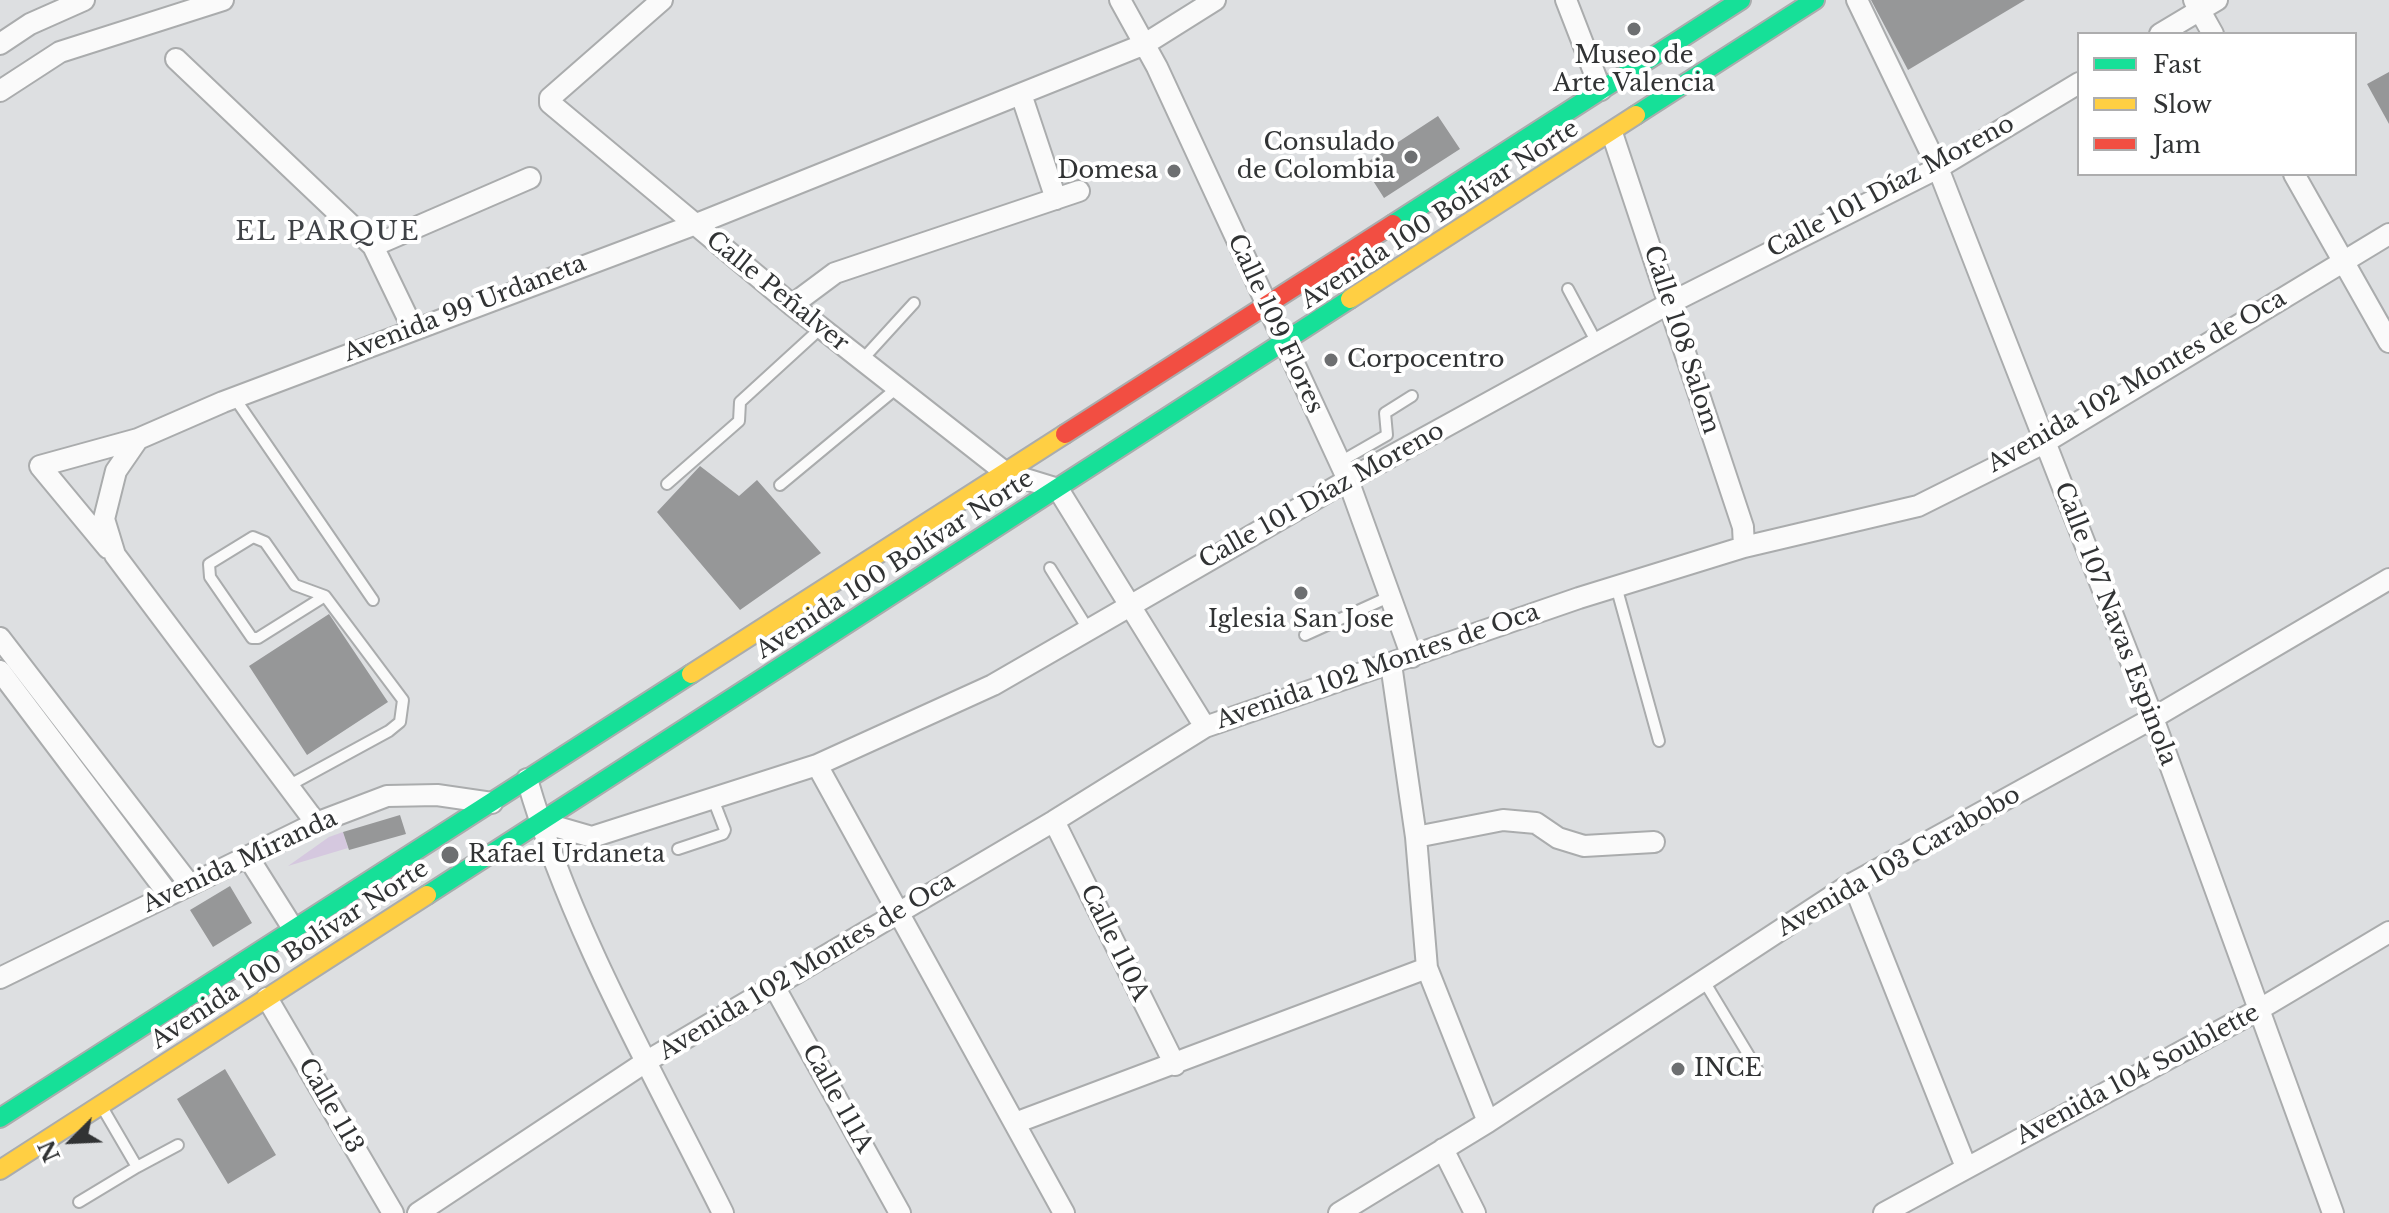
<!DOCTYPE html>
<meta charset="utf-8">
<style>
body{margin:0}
#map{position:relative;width:2389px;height:1213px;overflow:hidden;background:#dddfe1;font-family:"Libre Baskerville",serif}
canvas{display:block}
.legend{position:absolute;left:2077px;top:32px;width:280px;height:144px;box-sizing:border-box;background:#fff;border:2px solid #adadae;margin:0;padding:10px 14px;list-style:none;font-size:24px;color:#313334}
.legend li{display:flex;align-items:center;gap:16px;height:40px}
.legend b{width:40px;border:2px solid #adadae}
.north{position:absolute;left:32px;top:1101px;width:80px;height:80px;-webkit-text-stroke:6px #fff;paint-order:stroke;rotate:246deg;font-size:22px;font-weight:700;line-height:32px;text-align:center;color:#313334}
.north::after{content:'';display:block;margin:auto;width:28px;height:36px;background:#313334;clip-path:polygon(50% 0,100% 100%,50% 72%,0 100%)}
</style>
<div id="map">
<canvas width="2389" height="1213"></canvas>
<ul class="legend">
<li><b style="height:10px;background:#16e098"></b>Fast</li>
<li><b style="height:10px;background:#ffcf43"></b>Slow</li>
<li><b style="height:10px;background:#f24e42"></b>Jam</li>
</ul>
<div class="north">N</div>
</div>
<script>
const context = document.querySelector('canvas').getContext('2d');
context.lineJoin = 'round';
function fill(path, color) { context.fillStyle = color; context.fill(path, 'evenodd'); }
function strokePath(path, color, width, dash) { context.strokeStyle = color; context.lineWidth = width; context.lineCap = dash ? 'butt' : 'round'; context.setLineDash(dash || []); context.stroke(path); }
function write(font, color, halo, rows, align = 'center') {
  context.font = font + ' "Libre Baskerville",serif'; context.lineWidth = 8; context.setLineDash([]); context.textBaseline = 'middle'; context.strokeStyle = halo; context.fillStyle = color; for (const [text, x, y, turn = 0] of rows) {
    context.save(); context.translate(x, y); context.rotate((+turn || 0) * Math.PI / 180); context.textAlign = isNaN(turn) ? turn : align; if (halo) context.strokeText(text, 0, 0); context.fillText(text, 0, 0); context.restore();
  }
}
const green = new Path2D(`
 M 343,832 L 348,848 L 288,866 L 329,837 Z`);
const building = new Path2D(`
 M 1871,0 L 2025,0 L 1908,70 Z
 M 2389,72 L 2389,124 L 2367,84 Z
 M 1438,116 L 1460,149 L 1384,198 L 1363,165 Z
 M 700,466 L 739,496 L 757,480 L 821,553 L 740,610 L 657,512 Z
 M 329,614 L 388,702 L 307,755 L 249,666 Z
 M 400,815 L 406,834 L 349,850 L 343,832 Z
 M 230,886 L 252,923 L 213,947 L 190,910 Z
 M 225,1069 L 276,1155 L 228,1184 L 177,1099 Z`);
const lane = new Path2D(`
 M 1568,289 L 1597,343
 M 862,360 L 914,303
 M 234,397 L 373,600
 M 1340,462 L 1387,435 L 1385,413 L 1412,396
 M 667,484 L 739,421 L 740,402 L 821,328
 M 780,485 L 897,388
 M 1050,568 L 1088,629
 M 1616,586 L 1659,741
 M 1305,635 L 1391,596
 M 288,786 L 389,731 L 400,722 L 403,700 L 325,596 L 295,585 L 265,542 L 253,537 L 209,564 L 210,577 L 252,638 L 258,638 L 325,596
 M 678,849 L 723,834 L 725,830 L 713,799
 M 1704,981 L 1757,1069
 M 137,1167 L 178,1145
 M 79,1202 L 137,1167 L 102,1107`);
const street = new Path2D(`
 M 662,0 L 550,98 L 550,103 L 792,305 L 1006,473 L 1058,489 L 1205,727
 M 1120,0 L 1157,67 L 1348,480 L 1412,657
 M 1566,0 L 1601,90
 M 1857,0 L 1938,168 L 2153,718 L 2333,1213
 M 2194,0 L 2213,34
 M 2160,34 L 2217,0
 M 0,44 L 30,24 L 84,0
 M 176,59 L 373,246 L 413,329
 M 0,91 L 60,52 L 223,0
 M 1021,94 L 1056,199
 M 1612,133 L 1743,527 L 1744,547
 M 2294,174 L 2389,342
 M 373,246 L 530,178
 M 792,305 L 835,273 L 1079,191
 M 108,548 L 40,466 L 138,439
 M 0,638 L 190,885
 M 1391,664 L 1416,837 L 1427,968 L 1488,1122
 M 0,671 L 169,895
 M 817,765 L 1064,1213
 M 527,779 C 571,931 653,1072 723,1213
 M 1054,821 L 1175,1065
 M 540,822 L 592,837 L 817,765 L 993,685 L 1348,480 L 1670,303 L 1938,168 L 2079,83
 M 316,823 L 115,555 L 104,519 L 116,471 L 138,439 L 223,402 L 704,221 L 1145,44 L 1215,0
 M 1416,837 L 1503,820 L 1536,823 L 1558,838 L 1584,846 L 1654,842
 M 248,857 L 294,930
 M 1853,883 L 1966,1167
 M 0,978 L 316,823 L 387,796 L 437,795 L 492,803
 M 774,986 L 900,1213
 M 267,998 L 393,1213
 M 1015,1123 L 1427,968
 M 1443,1149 L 1475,1213
 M 418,1213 L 647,1061 L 1054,821 L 1205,727 L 1579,598 L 1744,547 L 1918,506 L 2044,443 L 2389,234
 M 1339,1213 L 1488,1122 L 1846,887 L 2153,718 L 2389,579
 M 1884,1213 L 2260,1009 L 2389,932`);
const fast = new Path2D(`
 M 1636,115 L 1815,0
 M 1393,224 L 1741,0
 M 427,895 L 1350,299
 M 0,1118 L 691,674`);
const slow = new Path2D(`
 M 1350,299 L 1636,115
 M 691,674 L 1065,434
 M 0,1170 L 427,895`);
const jam = new Path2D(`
 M 1065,434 L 1393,224`);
const markers = [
 [1634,29,8,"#6d6f71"],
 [1411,157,8,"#6d6f71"],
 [1174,171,8,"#6d6f71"],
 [1331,360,8,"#6d6f71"],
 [1301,593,8,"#6d6f71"],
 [450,855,10,"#6d6f71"],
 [1678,1069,8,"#6d6f71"]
];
const poiNames = [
 ["Museo de",1634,56,"center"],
 ["Arte Valencia",1634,84,"center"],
 ["Consulado",1395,143,"right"],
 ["de Colombia",1395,171,"right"],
 ["Domesa",1158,171,"right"],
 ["Corpocentro",1347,360],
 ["Iglesia San Jose",1301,620,"center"],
 ["Rafael Urdaneta",468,855],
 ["INCE",1694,1069]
];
const streetNames = [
 ["Calle 101 Díaz Moreno",1891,187,-28],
 ["Avenida 100 Bolívar Norte",1440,215,-33],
 ["Calle Peñalver",777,292,39],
 ["Avenida 99 Urdaneta",465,309,-21],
 ["Calle 109 Flores",1275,324,65],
 ["Calle 108 Salom",1681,340,72],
 ["Avenida 102 Montes de Oca",2137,382,-30],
 ["Calle 101 Díaz Moreno",1322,496,-29],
 ["Avenida 100 Bolívar Norte",895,565,-33],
 ["Calle 107 Navas Espinola",2115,624,69],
 ["Avenida 102 Montes de Oca",1378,667,-19],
 ["Avenida Miranda",240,862,-25],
 ["Avenida 103 Carabobo",1899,862,-30],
 ["Calle 110A",1114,943,64],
 ["Avenida 100 Bolívar Norte",290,955,-33],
 ["Avenida 102 Montes de Oca",807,967,-31],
 ["Avenida 104 Soublette",2138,1075,-28],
 ["Calle 111A",837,1099,61],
 ["Calle 113",330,1106,60]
];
const neighbourhoodNames = [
 ["EL PARQUE",328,233]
];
fill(green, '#d5c8df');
fill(building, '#969798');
strokePath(lane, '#aaacad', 14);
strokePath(street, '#aaacad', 24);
strokePath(fast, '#aaacad', 22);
strokePath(slow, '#aaacad', 22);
strokePath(jam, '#aaacad', 22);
strokePath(lane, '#fafafa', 10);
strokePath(street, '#fafafa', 20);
strokePath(fast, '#16e098', 18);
strokePath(slow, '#ffcf43', 18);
strokePath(jam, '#f24e42', 18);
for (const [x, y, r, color] of markers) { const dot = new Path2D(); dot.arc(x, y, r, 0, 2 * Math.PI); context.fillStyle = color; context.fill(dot); strokePath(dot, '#fff', 3); }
write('24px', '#313334', '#fff', poiNames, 'left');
write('24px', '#313334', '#fff', streetNames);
context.letterSpacing = '2px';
write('26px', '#3f4246', '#fff', neighbourhoodNames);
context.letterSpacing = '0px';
</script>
